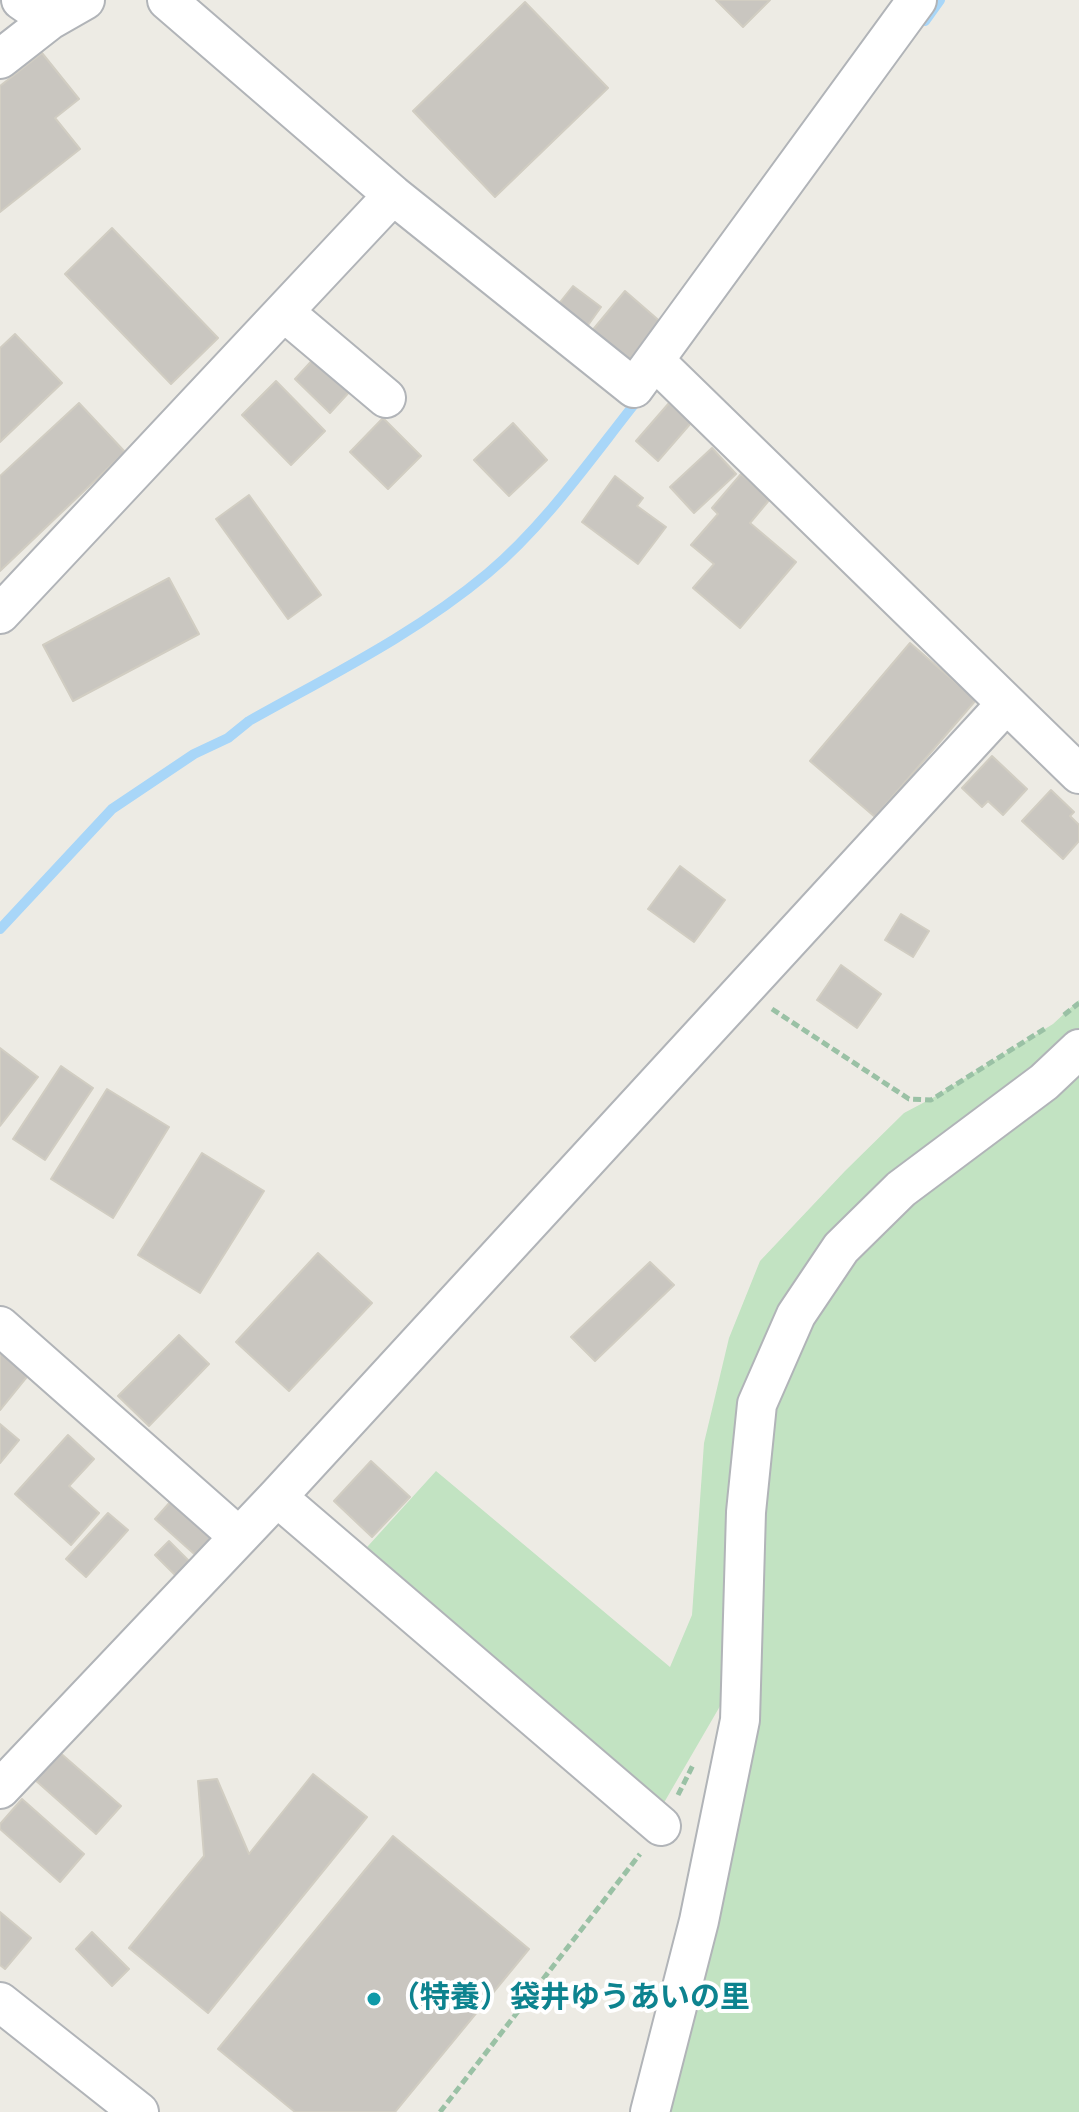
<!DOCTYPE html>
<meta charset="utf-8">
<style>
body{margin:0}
canvas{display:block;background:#edebe4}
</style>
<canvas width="1079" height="2112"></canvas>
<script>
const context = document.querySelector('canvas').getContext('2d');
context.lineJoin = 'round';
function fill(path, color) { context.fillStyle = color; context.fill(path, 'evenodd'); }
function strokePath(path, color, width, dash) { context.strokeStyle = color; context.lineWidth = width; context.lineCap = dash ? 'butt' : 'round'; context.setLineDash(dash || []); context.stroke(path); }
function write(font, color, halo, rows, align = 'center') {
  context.font = font + ' Signika,"Noto Sans JP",sans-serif'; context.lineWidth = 8; context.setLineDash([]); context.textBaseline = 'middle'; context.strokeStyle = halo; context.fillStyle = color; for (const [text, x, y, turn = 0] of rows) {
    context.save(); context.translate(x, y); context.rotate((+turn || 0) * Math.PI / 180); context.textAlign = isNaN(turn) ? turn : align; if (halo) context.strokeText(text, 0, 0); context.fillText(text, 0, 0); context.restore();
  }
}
const green = new Path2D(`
 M 1079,1000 L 1079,2112 L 645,2112 L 734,1682 L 658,1813 L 359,1556 L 436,1471 L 670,1667 L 692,1615 L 704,1443 L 729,1338 L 760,1261 L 845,1171 L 904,1113 L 938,1095 L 1053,1024 Z`);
const stream = new Path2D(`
 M 925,21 L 940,0
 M 0,929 L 112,809 L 194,754 L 228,738 L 249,721 C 331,675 415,634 488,573 C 547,523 592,457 640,397`);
const building = new Path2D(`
 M 716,0 L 770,0 L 743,27 Z
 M 525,2 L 608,88 L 495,197 L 413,111 Z
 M 42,53 L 79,99 L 55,118 L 80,149 L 0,212 L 0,86 Z
 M 112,228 L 218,338 L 171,384 L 65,274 Z
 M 573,286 L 601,307 L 586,328 L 557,306 Z
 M 625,291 L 663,324 L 629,365 L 591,332 Z
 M 15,334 L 62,383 L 0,442 L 0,348 Z
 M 317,355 L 352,389 L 330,413 L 295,379 Z
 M 276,381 L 325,431 L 291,465 L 242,415 Z
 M 79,403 L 125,452 L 0,571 L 0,476 Z
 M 669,403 L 691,423 L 658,461 L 636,441 Z
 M 383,418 L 421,456 L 388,489 L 350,452 Z
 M 513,423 L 547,460 L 509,496 L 474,460 Z
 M 712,448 L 736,474 L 694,513 L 670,487 Z
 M 741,474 L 770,499 L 750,523 L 796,562 L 740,628 L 693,588 L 714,564 L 691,545 L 718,514 L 712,508 Z
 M 615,476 L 643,498 L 637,506 L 666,527 L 638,564 L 582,522 Z
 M 249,495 L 321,595 L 288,619 L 216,519 Z
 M 169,578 L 199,634 L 73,701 L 43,645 Z
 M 910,643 L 976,700 L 875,817 L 810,761 Z
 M 992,756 L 1027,789 L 1003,815 L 988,801 L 982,807 L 962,788 Z
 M 1051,790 L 1074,812 L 1070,816 L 1079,825 L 1079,841 L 1063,859 L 1022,821 Z
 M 680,866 L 725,900 L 694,942 L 648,909 Z
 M 901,914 L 929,931 L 913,957 L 885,940 Z
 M 841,965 L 881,994 L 857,1028 L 817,1000 Z
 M 0,1048 L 38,1077 L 0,1126 Z
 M 61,1066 L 93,1088 L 45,1160 L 13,1139 Z
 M 107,1089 L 169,1127 L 113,1218 L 51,1179 Z
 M 202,1153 L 264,1191 L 200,1293 L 138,1255 Z
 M 318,1253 L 372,1303 L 289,1391 L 236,1342 Z
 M 650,1262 L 674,1285 L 595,1361 L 571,1337 Z
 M 179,1335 L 209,1364 L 149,1426 L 118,1396 Z
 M 0,1349 L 30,1373 L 0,1410 Z
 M 0,1424 L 19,1440 L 0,1463 Z
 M 68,1435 L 94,1459 L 69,1486 L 99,1513 L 71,1545 L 15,1494 Z
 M 371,1461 L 410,1497 L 372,1537 L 334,1501 Z
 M 171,1501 L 217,1543 L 201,1560 L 155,1519 Z
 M 108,1513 L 128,1530 L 86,1577 L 66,1559 Z
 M 169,1541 L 193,1565 L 179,1579 L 155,1555 Z
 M 58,1751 L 121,1806 L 96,1834 L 34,1779 Z
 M 313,1774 L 367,1817 L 208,2013 L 129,1948 L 204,1856 L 198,1781 L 217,1779 L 249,1854 Z
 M 22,1799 L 84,1854 L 60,1882 L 0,1829 L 0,1824 Z
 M 393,1836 L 529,1949 L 395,2112 L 295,2112 L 218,2049 Z
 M 0,1912 L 31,1938 L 5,1969 L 0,1965 Z
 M 92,1932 L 129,1969 L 112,1986 L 76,1949 Z`);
const path = new Path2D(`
 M 772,1009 L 909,1099 L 931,1100 L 1046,1028
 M 1064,1015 L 1079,1003
 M 678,1795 L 693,1765
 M 440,2112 L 640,1854`);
const minor = new Path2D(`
 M 21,0 L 50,20 L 85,0
 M 167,0 L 393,195 L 634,388 L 917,0
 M 0,59 L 50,20
 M 284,312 L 386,398
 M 655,361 L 1079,774
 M 0,614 L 393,195
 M 0,1326 L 238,1536
 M 277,1497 L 661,1826
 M 0,1789 L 277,1497 L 1006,704
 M 0,2002 L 139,2112
 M 650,2112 L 699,1921 L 740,1720 L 746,1512 L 757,1404 L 796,1315 L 841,1248 L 901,1189 L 1044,1082 L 1079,1049`);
const markers = [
 [374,1999,8,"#0f9aa8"]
];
const cultureNames = [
 ["（特養）袋井ゆうあいの里",390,1999]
];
fill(green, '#c2e3c2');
strokePath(stream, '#a8d6f8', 10);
fill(building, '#c9c6c0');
strokePath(building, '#d1cdc2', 2);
strokePath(minor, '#b1b4b8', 42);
strokePath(path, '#9ac1a5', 5, [8, 4]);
strokePath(minor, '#fff', 38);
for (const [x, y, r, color] of markers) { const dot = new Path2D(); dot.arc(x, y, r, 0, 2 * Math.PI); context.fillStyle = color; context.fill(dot); strokePath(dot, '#fff', 3); }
write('bold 30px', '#0d838f', '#fff', cultureNames, 'left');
</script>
